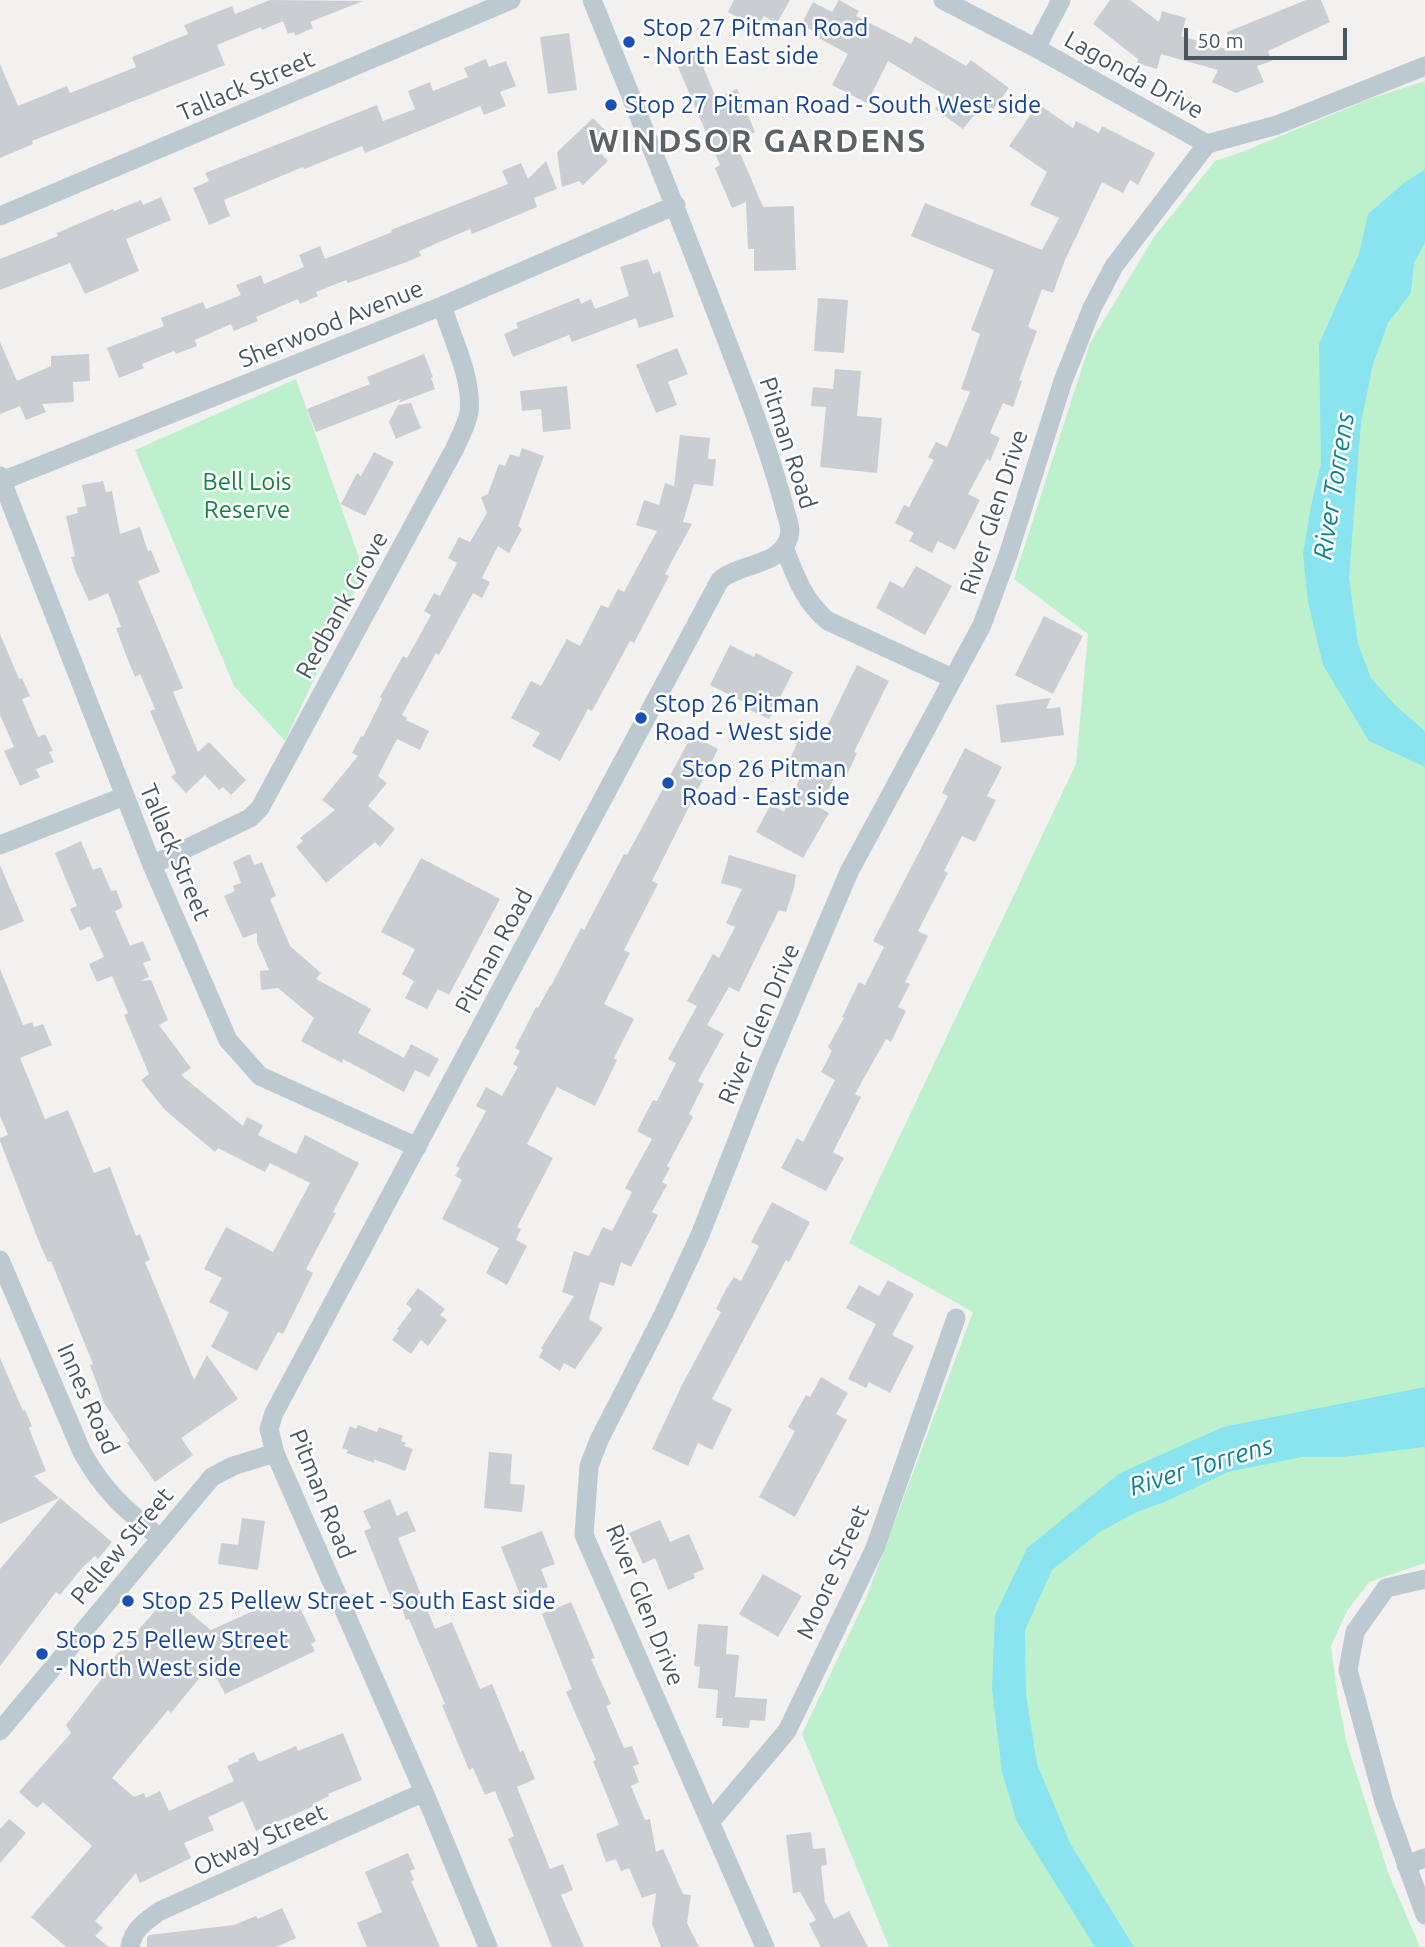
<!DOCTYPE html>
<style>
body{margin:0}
#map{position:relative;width:1425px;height:1947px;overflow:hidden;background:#f3f0f0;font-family:Ubuntu,sans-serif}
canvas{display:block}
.scale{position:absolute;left:1184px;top:28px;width:163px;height:32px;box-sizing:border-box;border:4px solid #47565f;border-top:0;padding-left:9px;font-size:21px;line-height:24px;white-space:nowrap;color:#47565f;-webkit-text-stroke:5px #fff;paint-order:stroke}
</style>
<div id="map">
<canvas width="1425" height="1947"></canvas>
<div class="scale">50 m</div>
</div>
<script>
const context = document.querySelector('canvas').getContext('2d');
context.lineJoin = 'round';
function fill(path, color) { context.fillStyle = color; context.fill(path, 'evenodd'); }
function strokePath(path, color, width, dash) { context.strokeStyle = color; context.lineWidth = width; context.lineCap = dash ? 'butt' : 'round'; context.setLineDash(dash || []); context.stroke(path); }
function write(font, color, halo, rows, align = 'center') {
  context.font = font + ' Ubuntu,sans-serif'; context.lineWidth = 5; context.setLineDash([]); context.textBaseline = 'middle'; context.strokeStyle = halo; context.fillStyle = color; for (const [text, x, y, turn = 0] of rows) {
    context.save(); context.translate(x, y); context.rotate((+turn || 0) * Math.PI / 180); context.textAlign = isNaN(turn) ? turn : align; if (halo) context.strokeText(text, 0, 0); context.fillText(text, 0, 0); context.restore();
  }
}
const green = new Path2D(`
 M 1425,81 L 1425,1563 L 1369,1582 L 1347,1611 L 1331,1646 L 1337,1693 L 1347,1744 L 1389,1875 L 1420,1947 L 889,1947 L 802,1734 L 865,1601 L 973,1312 L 849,1243 L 1076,764 L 1088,634 L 1014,579 L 1090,343 L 1154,237 L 1215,161 L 1242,152 L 1369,99 Z
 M 296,379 L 364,572 L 285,741 L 234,686 L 135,450 Z`);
const water = new Path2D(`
 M 1425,169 L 1425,243 L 1414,263 L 1411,293 L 1388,323 L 1373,364 L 1361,423 L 1349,578 L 1358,644 L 1371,678 L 1396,706 L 1425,731 L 1425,767 L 1369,741 L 1323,665 L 1308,602 L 1303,554 L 1311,506 L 1321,464 L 1319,344 L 1359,254 L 1368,214 L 1404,183 Z
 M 1425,1387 L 1425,1447 L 1343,1457 L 1302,1457 L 1228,1472 L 1167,1501 L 1137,1512 L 1101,1531 L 1052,1570 L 1025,1630 L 1026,1694 L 1037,1764 L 1070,1843 L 1134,1947 L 1095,1947 L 1017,1822 L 1002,1772 L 992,1689 L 995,1615 L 1027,1548 L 1120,1473 L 1223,1427 Z`);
const building = new Path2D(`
 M 270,0 L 363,1 L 310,22 L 313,28 L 295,36 L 294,32 L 288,34 L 283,21 L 262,30 L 261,27 L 217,45 L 225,65 L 32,141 L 33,144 L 0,158 L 0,64 L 18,106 L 67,86 L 70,93 L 136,67 L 132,57 L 188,34 L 184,25 L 232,6 L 235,14 Z
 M 734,0 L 790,0 L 777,23 L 764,16 L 757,28 L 728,12 Z
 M 839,0 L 859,11 L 856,16 L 911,44 L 915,36 L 966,66 L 971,60 L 1009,88 L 989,115 L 979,109 L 963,129 L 935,109 L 945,95 L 888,61 L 867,103 L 832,85 L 848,54 L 817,37 L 819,34 L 801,25 L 813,2 L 832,12 Z
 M 1110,0 L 1130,0 L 1159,22 L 1162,11 L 1186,18 L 1181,36 L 1234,51 L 1227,32 L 1306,0 L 1321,0 L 1330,22 L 1268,51 L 1272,61 L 1257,66 L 1264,82 L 1236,93 L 1212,82 L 1218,70 L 1161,54 L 1157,69 L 1137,63 L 1138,59 L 1093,24 Z
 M 569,33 L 577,90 L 548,94 L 540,37 Z
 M 696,50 L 716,98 L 737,89 L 755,132 L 735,141 L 763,207 L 794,206 L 796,270 L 754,271 L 754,249 L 748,249 L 746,202 L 732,208 L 715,168 L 720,165 L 675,60 Z
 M 486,59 L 489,67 L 506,61 L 516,86 L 500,92 L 506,106 L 484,115 L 480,106 L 365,153 L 362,146 L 304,169 L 303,167 L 224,200 L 230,216 L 209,225 L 193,188 L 209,181 L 205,173 L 377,105 L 383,121 L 415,109 L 408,91 L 430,82 L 433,91 L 468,77 L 464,68 Z
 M 1038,104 L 1073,128 L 1076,121 L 1099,133 L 1102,126 L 1155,153 L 1138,185 L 1130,180 L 1123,193 L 1102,182 L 1065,260 L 1053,293 L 1042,289 L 1028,327 L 1037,331 L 1019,380 L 1022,381 L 1013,407 L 1003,403 L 990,433 L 1000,438 L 990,461 L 987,459 L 968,494 L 980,500 L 955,550 L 938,541 L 932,553 L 909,541 L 914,533 L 895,523 L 904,505 L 909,507 L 934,460 L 928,457 L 936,442 L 947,447 L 970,392 L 961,389 L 980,334 L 971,330 L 994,270 L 911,236 L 925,203 L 1042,250 L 1059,218 L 1030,205 L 1047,172 L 1009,146 Z
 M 593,118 L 608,133 L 594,146 L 608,161 L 583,185 L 579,181 L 562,187 L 557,152 Z
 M 546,161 L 557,189 L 534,198 L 537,207 L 472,234 L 470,229 L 419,251 L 421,256 L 404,263 L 348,283 L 346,280 L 316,292 L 318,296 L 300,304 L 298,299 L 256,317 L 258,321 L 234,331 L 231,324 L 195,340 L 197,346 L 176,354 L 174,351 L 142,364 L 144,368 L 119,378 L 107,348 L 164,326 L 161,318 L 203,302 L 206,309 L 241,295 L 236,285 L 261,275 L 264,284 L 304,267 L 299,255 L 320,246 L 325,259 L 392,232 L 391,230 L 508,184 L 502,171 L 521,163 L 528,179 Z
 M 161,197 L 171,220 L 126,239 L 139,271 L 85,294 L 70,263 L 0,290 L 0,259 L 58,236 L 57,233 L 113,209 L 114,211 L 141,200 L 143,205 Z
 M 648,259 L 653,274 L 660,271 L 674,317 L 639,328 L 636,318 L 572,342 L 569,335 L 513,357 L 504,334 L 518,328 L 516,323 L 579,298 L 581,304 L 591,299 L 595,309 L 629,296 L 620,267 Z
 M 818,298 L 848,300 L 844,353 L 814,351 Z
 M 0,342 L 17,381 L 51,366 L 51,356 L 89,354 L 90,381 L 73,382 L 74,402 L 42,404 L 46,412 L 26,420 L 20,406 L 0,414 Z
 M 677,348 L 688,374 L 668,382 L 677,405 L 656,413 L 636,365 Z
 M 424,354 L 433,377 L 431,378 L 435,389 L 398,403 L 401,399 L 316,432 L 307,409 L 370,384 L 367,377 Z
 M 835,369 L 861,371 L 857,416 L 882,418 L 877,473 L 820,467 L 826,407 L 811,406 L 813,387 L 833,389 Z
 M 567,386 L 571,429 L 543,432 L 541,409 L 522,411 L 520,391 Z
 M 411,403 L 421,428 L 396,439 L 389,422 L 398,405 Z
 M 680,435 L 710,438 L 708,459 L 716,459 L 713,486 L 694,484 L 683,522 L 692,524 L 665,574 L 669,576 L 634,643 L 630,641 L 592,711 L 588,709 L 560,761 L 532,746 L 540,733 L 511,718 L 531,681 L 541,686 L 567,639 L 580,646 L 601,605 L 608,608 L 618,589 L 624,592 L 657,531 L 636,525 L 644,500 L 659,505 L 665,483 L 674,486 Z
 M 522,448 L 544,456 L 518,526 L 522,529 L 509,553 L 498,546 L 482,578 L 490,582 L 482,598 L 473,593 L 439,655 L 436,653 L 402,715 L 407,718 L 406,720 L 429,731 L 420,750 L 397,739 L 378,776 L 387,783 L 368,806 L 395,829 L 380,847 L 375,842 L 326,883 L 296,847 L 303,841 L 300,838 L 335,810 L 322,800 L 358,756 L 352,753 L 361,736 L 363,737 L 382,699 L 380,697 L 403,656 L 407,658 L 431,615 L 424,611 L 434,593 L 440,596 L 457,563 L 448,558 L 459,537 L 470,542 L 487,513 L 481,497 L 488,494 L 499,464 L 505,466 L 510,454 L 519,457 Z
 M 374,452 L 394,462 L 365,516 L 341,504 L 357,473 L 361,476 Z
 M 103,481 L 106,492 L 112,491 L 120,534 L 140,527 L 148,551 L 151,550 L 160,572 L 138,581 L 183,688 L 173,692 L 198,752 L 209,742 L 246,780 L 231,795 L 223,787 L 219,790 L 205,775 L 186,793 L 171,777 L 176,773 L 150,711 L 155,709 L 140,674 L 135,677 L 126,655 L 116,628 L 121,627 L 108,593 L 89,601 L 76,573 L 71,557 L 75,556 L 66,516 L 78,513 L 77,508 L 86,506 L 82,485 Z
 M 916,566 L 952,586 L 925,635 L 876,608 L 890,581 L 903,588 Z
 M 1044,616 L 1083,636 L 1053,694 L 1015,675 Z
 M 0,634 L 19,679 L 22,678 L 30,696 L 22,699 L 38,737 L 45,734 L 53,751 L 49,752 L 54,762 L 36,769 L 40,777 L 20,786 L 4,751 L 14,747 L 0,715 Z
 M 730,645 L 754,657 L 756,653 L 793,672 L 769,719 L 746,708 L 748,704 L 710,685 Z
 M 857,665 L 889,681 L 854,752 L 857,753 L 846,777 L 837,772 L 820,808 L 829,813 L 803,858 L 756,832 L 771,804 L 784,812 L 805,768 L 789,761 L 803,730 L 821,739 Z
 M 1051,698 L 1046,709 L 1060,707 L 1064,735 L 1001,743 L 996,705 Z
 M 692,735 L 718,749 L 652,881 L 658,884 L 624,950 L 630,953 L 604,1004 L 634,1019 L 614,1058 L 617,1060 L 595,1106 L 557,1087 L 527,1144 L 553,1158 L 517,1227 L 521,1229 L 516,1240 L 527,1246 L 507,1285 L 486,1273 L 499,1248 L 442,1219 L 462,1180 L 455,1176 L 460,1168 L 456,1166 L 486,1111 L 476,1106 L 486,1087 L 502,1096 L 518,1067 L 513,1064 L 520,1051 L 515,1048 L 536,1007 L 538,1008 L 550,986 L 551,986 L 581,928 L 584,930 L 624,854 L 627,855 Z
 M 965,748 L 1002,767 L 987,796 L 996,800 L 975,842 L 962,836 L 944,871 L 948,873 L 918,931 L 928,936 L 905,982 L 910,984 L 898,1007 L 906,1011 L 891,1042 L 886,1039 L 855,1094 L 861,1097 L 833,1152 L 844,1158 L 826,1191 L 781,1168 L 797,1138 L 803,1142 L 835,1080 L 821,1072 L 832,1051 L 828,1047 L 844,1018 L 842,1017 L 859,982 L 865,985 L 884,947 L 873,941 L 948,796 L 942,793 Z
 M 81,841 L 93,870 L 101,867 L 111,891 L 116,890 L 123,907 L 115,911 L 130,946 L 143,941 L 151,960 L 143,963 L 149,977 L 140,981 L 151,980 L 168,1020 L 159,1025 L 191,1068 L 181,1075 L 243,1126 L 247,1117 L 263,1125 L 258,1135 L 296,1154 L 305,1135 L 359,1163 L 333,1212 L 336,1213 L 306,1269 L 313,1273 L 299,1302 L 283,1334 L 278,1332 L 257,1371 L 211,1347 L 229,1312 L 209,1302 L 222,1278 L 204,1269 L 226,1227 L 273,1252 L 310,1183 L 270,1163 L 265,1172 L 218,1148 L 215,1152 L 165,1110 L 141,1080 L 149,1074 L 124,1015 L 128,1013 L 112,976 L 97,982 L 89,964 L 104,957 L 90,926 L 80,931 L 70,909 L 77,906 L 55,853 Z
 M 250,854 L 254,865 L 262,862 L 276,896 L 270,899 L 290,946 L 321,973 L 316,979 L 371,1009 L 358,1033 L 404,1058 L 411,1044 L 439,1059 L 429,1077 L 415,1070 L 404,1092 L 343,1059 L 342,1063 L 301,1041 L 314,1018 L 278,988 L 261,990 L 260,971 L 269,970 L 257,942 L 257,933 L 243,938 L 224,896 L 235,891 L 233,886 L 241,883 L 233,862 Z
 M 729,855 L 796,875 L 794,888 L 786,912 L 779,910 L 739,992 L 729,987 L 707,1025 L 724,1034 L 698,1081 L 704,1084 L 689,1114 L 693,1117 L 667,1166 L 670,1168 L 662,1182 L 667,1185 L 652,1212 L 658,1215 L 631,1267 L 621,1262 L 614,1286 L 600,1282 L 589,1319 L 603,1328 L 575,1369 L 564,1363 L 560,1371 L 539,1357 L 543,1350 L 541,1348 L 574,1296 L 562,1292 L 574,1251 L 589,1256 L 603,1227 L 612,1231 L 632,1192 L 625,1188 L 652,1139 L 637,1131 L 653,1100 L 657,1101 L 676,1063 L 668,1059 L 697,1006 L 687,1001 L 713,954 L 719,958 L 735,927 L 726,923 L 742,889 L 721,883 Z
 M 421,858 L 500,899 L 449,995 L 438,989 L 427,1009 L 405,998 L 414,981 L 402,974 L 415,949 L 381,932 Z
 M 0,865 L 24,921 L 0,931 Z
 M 0,969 L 23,1025 L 32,1022 L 34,1027 L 43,1024 L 52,1045 L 20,1058 L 45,1119 L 68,1110 L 94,1173 L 110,1167 L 136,1236 L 140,1234 L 150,1260 L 145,1262 L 194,1380 L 207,1355 L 238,1399 L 181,1438 L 193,1455 L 155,1482 L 127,1443 L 130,1441 L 104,1403 L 90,1365 L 93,1364 L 51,1261 L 48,1262 L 41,1247 L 0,1141 L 0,1138 L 8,1135 L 0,1116 Z
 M 772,1202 L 810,1222 L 789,1262 L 786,1260 L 712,1399 L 732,1409 L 712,1450 L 698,1443 L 688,1466 L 652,1449 L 682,1385 L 721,1312 L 716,1309 L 725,1291 L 734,1277 L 741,1281 L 759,1246 L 751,1242 Z
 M 888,1280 L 914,1294 L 892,1335 L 914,1346 L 890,1393 L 869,1382 L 866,1388 L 848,1379 L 876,1324 L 846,1308 L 859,1285 L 879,1296 Z
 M 418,1288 L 445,1309 L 440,1315 L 447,1320 L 428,1346 L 421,1340 L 411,1354 L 392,1340 L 399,1330 L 397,1329 L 412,1309 L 406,1304 Z
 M 0,1358 L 23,1411 L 25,1410 L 32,1426 L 29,1428 L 46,1471 L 34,1476 L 59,1498 L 0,1524 Z
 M 821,1377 L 848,1393 L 836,1414 L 847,1420 L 795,1517 L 759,1497 L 795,1431 L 788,1427 L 806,1395 L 810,1397 Z
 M 358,1425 L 377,1432 L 379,1427 L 403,1436 L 401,1441 L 406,1443 L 404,1446 L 413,1449 L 405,1471 L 373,1459 L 375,1463 L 346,1453 L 348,1450 L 342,1448 L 350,1426 L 356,1429 Z
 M 489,1452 L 512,1454 L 510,1484 L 525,1485 L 522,1512 L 484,1508 Z
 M 60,1498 L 112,1542 L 98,1559 L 95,1556 L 82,1568 L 60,1595 L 56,1592 L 0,1666 L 0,1569 Z
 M 390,1499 L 397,1516 L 407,1511 L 416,1531 L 398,1538 L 435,1629 L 452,1622 L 480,1689 L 492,1684 L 520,1752 L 523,1750 L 535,1779 L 517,1787 L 550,1869 L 563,1864 L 573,1890 L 561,1895 L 584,1947 L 552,1947 L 508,1839 L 514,1836 L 495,1791 L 485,1795 L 473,1768 L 469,1770 L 442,1705 L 445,1704 L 409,1619 L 406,1620 L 400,1603 L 394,1606 L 364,1531 L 371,1528 L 363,1511 Z
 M 242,1518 L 265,1521 L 258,1570 L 218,1564 L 221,1543 L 238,1545 Z
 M 660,1520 L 670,1542 L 689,1534 L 704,1569 L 693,1574 L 695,1578 L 668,1590 L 655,1558 L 643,1564 L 629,1533 Z
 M 542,1531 L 555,1564 L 541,1569 L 548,1587 L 521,1597 L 501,1547 Z
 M 763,1574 L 802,1596 L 778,1637 L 739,1614 Z
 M 293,1593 L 316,1641 L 311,1644 L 315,1651 L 225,1694 L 210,1665 L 171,1713 L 168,1710 L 112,1778 L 134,1797 L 144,1793 L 146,1798 L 160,1791 L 169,1811 L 234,1781 L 227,1766 L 239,1761 L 238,1759 L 254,1752 L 259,1762 L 296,1746 L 298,1751 L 343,1733 L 362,1780 L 328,1794 L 329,1796 L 313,1804 L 314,1806 L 256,1831 L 243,1801 L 208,1817 L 214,1830 L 184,1843 L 191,1858 L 140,1883 L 136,1873 L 95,1921 L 103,1928 L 95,1936 L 109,1947 L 66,1947 L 31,1917 L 92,1846 L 43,1802 L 37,1808 L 19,1792 L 71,1733 L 66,1725 L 113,1664 L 110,1662 L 163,1602 L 165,1604 L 171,1597 L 211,1630 Z
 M 571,1602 L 595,1658 L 591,1659 L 611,1704 L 606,1706 L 624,1748 L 632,1746 L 639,1764 L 633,1766 L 639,1782 L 631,1786 L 645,1820 L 650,1819 L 656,1852 L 663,1849 L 683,1894 L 691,1895 L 687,1923 L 699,1947 L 661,1947 L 652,1924 L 656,1893 L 642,1898 L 629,1868 L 621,1871 L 616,1859 L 606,1862 L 596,1834 L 619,1825 L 593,1761 L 596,1760 L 566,1692 L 572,1689 L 542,1614 Z
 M 698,1624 L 728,1626 L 726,1654 L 739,1655 L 735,1697 L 767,1699 L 765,1721 L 750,1720 L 749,1728 L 722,1726 L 723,1718 L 716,1718 L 718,1690 L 698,1688 L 700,1667 L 694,1666 Z
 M 9,1819 L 26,1833 L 0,1863 L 0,1829 Z
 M 811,1832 L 813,1849 L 825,1848 L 827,1865 L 821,1866 L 825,1902 L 834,1919 L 849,1911 L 868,1947 L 821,1947 L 809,1924 L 816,1920 L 800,1892 L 793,1893 L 786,1835 Z
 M 408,1853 L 415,1869 L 410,1871 L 414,1880 L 411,1881 L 440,1947 L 367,1947 L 357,1923 L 382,1912 L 365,1872 Z
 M 282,1908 L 296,1938 L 276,1947 L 147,1947 L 147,1938 L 149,1935 L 234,1925 L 256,1916 L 258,1919 Z`);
const minor = new Path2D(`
 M 943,0 L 1036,48 L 1207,144 L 1277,125 L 1425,66
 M 1036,48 L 1061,0
 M 0,216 L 511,0
 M 0,476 L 152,865 L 228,1040 L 260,1076 L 417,1147
 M 2,481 L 442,306 L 676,205
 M 784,547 C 795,575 804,602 828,621 L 952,678
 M 0,845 L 125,796
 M 152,865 L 250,818 L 260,808 L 455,448 C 460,436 467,425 469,412 C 473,380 452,337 442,306
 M 0,1260 L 82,1452 C 104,1492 125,1509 160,1538
 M 1425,1579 L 1386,1588 L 1355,1632 L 1348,1670 L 1384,1802 L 1425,1915
 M 0,1731 L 212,1477 L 233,1466 L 275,1453
 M 711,1821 L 787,1731 L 875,1548 L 956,1318
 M 1406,1865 L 1425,1858
 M 130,1947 C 133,1929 146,1921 160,1911 L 424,1792
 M 488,1947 L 424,1792 L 275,1453 L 269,1429 L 274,1413 L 720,580 C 741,562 780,567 789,537 C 792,526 786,516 784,506 C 772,461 757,419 740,375 C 692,249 643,125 592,0
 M 765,1947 L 584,1535 L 589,1466 L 599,1440 L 663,1315 L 700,1235 L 766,1067 L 849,872 L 982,625 L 1008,555 L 1063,381 L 1092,308 L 1114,266 L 1207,144`);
const markers = [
 [629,42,7,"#1a4fb4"],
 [611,105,7,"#1a4fb4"],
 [641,718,7,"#1a4fb4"],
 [668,783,7,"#1a4fb4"],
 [128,1601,7,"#1a4fb4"],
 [42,1654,7,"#1a4fb4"]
];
const transitNames = [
 ["Stop 27 Pitman Road",643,28],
 ["- North East side",643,56],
 ["Stop 27 Pitman Road - South West side",625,105],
 ["Stop 26 Pitman",655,704],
 ["Road - West side",655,732],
 ["Stop 26 Pitman",682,769],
 ["Road - East side",682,797],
 ["Stop 25 Pellew Street - South East side",142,1601],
 ["Stop 25 Pellew Street",56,1640],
 ["- North West side",56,1668]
];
const streetNames = [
 ["Lagonda Drive",1134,75,29],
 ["Tallack Street",246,86,-23],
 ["Sherwood Avenue",331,324,-22],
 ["Pitman Road",788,443,72],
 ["River Glen Drive",994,512,-72],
 ["Redbank Grove",342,605,-61],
 ["Tallack Street",175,852,67],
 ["Pitman Road",494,951,-62],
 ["River Glen Drive",759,1024,-67],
 ["Innes Road",88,1399,66],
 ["Pitman Road",322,1494,68],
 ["Pellew Street",122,1546,-50],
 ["Moore Street",833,1572,-66],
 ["River Glen Drive",645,1605,68],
 ["Otway Street",260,1840,-24]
];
const parkNames = [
 ["Bell Lois",247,482],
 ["Reserve",247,510]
];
const waterNames = [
 ["River Torrens",1334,486,-81],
 ["River Torrens",1201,1466,-17]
];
const districtNames = [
 ["WINDSOR GARDENS",758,141]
];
fill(green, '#bdf1cd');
fill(water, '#89e4f0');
fill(building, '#caced3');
strokePath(minor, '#bdc9d0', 19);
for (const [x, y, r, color] of markers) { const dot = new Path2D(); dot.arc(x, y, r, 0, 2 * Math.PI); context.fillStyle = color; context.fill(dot); strokePath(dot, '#fff', 2.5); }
write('24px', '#164399', '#fff', transitNames, 'left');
write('24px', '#47565f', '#fff', streetNames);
write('24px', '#138442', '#fff', parkNames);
write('italic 26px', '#098292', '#fff', waterNames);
context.letterSpacing = '2px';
write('bold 32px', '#5c6165', '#fff', districtNames);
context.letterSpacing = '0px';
</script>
